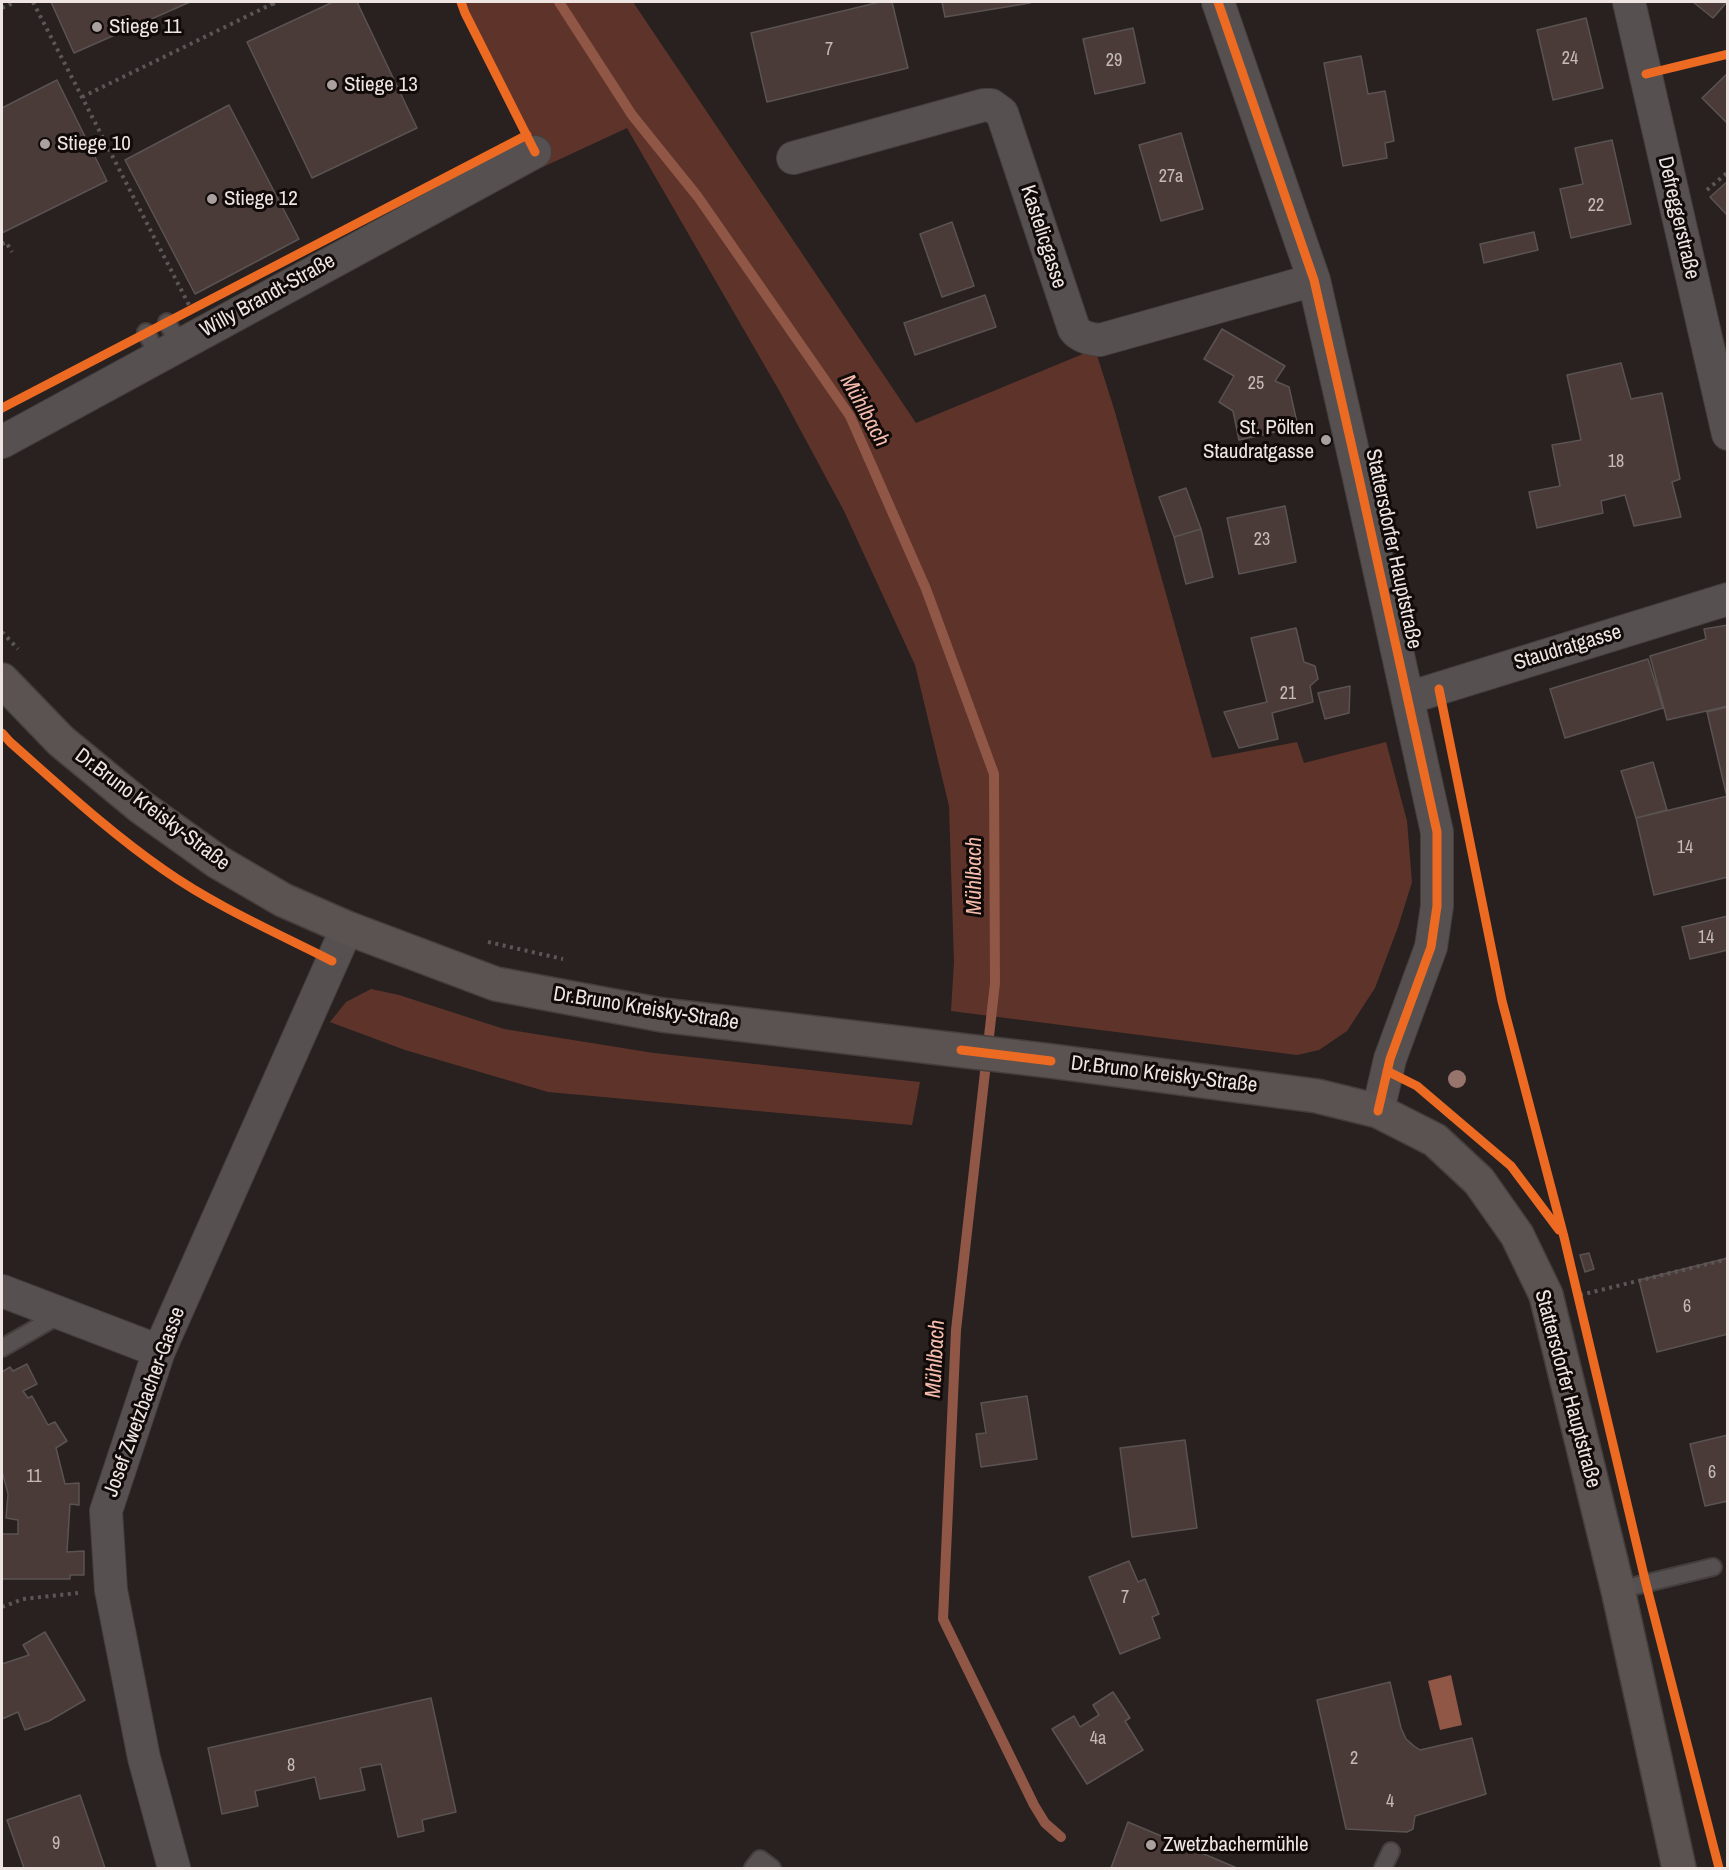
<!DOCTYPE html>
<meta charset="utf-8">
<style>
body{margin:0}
#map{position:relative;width:1729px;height:1870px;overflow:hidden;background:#282120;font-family:"Archivo Narrow",sans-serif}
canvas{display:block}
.frame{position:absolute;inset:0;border:3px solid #eee5e3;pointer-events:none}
</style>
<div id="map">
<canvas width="1729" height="1870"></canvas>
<div class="frame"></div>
</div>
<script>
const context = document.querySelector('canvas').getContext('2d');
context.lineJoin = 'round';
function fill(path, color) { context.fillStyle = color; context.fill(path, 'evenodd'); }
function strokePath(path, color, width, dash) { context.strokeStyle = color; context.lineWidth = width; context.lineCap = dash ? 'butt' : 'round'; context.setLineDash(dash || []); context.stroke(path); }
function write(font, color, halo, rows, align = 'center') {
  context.font = font + ' "Archivo Narrow",sans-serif'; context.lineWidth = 6; context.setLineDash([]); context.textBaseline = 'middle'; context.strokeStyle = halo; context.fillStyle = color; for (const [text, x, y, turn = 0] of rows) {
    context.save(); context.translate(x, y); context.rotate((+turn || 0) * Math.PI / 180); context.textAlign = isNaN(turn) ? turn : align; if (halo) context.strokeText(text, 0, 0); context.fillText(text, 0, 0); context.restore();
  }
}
const green = new Path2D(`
 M 461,2 L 633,2 L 916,423 L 1095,349 L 1115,412 L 1212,758 L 1297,742 L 1304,763 L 1386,742 L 1407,821 L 1412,882 L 1398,927 L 1375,988 L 1347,1031 L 1319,1050 L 1297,1055 L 951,1011 L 954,962 L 949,806 L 915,665 L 844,511 L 780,392 L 627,128 L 543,167 L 465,13 Z
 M 371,989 L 399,995 L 504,1029 L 654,1053 L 920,1082 L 912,1125 L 548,1092 L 405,1050 L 330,1022 L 346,1002 Z`);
const water = new Path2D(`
 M 1451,1675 L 1462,1725 L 1440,1730 L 1428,1681 Z`);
const stream = new Path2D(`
 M 559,2 L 632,115 L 698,197 L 850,416 L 926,589 L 994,774 L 995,983 L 956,1330 L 943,1619 L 1034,1805 L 1045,1823 L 1061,1837`);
const building = new Path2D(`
 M 51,2 L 190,2 L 74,53 Z
 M 333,2 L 357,2 L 417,128 L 312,178 L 247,42 Z
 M 880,2 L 892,2 L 908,68 L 767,102 L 751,33 Z
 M 942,2 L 1029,2 L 1030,3 L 945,17 Z
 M 1693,2 L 1727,2 L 1713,18 Z
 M 1586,18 L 1603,88 L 1553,100 L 1537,30 Z
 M 1133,28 L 1145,83 L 1095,94 L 1083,39 Z
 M 1361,56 L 1368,94 L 1385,91 L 1394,141 L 1385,143 L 1387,158 L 1343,166 L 1324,63 Z
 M 1728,73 L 1728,124 L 1702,98 Z
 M 57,80 L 107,181 L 2,233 L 2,108 Z
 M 229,105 L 299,239 L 195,294 L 125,160 Z
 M 1181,133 L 1203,209 L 1161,221 L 1139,145 Z
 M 1612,140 L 1631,224 L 1571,238 L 1560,189 L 1583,184 L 1575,148 Z
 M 1728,181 L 1728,216 L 1710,197 Z
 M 952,222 L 974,286 L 942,297 L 920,234 Z
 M 1534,232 L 1538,250 L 1484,263 L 1480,244 Z
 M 985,295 L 996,327 L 915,355 L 904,323 Z
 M 1222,329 L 1285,366 L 1275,381 L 1289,387 L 1298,427 L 1239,440 L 1233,411 L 1219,402 L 1234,376 L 1204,359 Z
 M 1621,363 L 1631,399 L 1662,393 L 1680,479 L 1672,482 L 1681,517 L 1634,526 L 1625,495 L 1601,501 L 1603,513 L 1537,528 L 1529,492 L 1560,486 L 1552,445 L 1581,440 L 1567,375 Z
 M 1186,488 L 1201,529 L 1174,537 L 1159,497 Z
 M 1285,506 L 1296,562 L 1239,574 L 1227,518 Z
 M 1201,529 L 1213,577 L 1186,584 L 1174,537 Z
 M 1728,625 L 1728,706 L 1667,720 L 1650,656 L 1706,639 L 1704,629 Z
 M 1296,628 L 1304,662 L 1315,666 L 1318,679 L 1310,686 L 1313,702 L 1272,713 L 1278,739 L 1239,748 L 1224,712 L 1267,702 L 1251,638 Z
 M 1648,659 L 1663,708 L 1565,738 L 1550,689 Z
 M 1350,686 L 1349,713 L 1325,719 L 1318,693 Z
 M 1728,707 L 1728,797 L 1727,797 L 1707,712 Z
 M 1653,762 L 1667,810 L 1636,818 L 1621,771 Z
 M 1728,796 L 1728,877 L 1654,895 L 1636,818 Z
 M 1728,916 L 1728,950 L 1690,959 L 1682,927 Z
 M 1589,1253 L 1594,1269 L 1585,1272 L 1580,1255 Z
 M 1728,1258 L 1728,1334 L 1657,1352 L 1639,1280 Z
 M 27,1364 L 37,1384 L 23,1391 L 28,1398 L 32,1396 L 48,1425 L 55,1422 L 67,1441 L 56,1448 L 65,1484 L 79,1483 L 79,1505 L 70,1504 L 67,1552 L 84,1551 L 84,1575 L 70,1575 L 70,1579 L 2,1579 L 2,1534 L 18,1534 L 18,1520 L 6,1518 L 8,1494 L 2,1471 L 2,1372 L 10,1367 L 13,1371 Z
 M 1027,1396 L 1037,1459 L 981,1467 L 976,1434 L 986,1433 L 981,1403 Z
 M 1728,1435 L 1728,1501 L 1705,1506 L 1690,1444 Z
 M 1185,1440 L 1197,1528 L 1132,1537 L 1120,1448 Z
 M 1129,1561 L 1138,1582 L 1145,1579 L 1159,1614 L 1152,1617 L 1160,1638 L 1120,1654 L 1089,1577 Z
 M 45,1632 L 85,1700 L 49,1721 L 25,1730 L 18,1712 L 2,1719 L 2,1664 L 29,1655 L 23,1645 Z
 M 1390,1682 L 1401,1728 L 1406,1739 L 1414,1746 L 1420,1750 L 1472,1738 L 1486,1794 L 1415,1816 L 1413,1829 L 1407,1832 L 1346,1829 L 1317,1700 Z
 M 1113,1692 L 1130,1718 L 1125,1721 L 1143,1750 L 1087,1784 L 1052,1729 L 1074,1716 L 1080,1727 L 1099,1715 L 1093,1705 Z
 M 431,1698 L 456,1812 L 422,1820 L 424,1831 L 398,1837 L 381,1764 L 360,1768 L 365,1790 L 320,1799 L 315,1777 L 255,1791 L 258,1806 L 222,1814 L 208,1748 Z
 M 80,1795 L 105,1868 L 24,1868 L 7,1820 Z
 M 1128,1822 L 1237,1868 L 1111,1868 Z`);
const path = new Path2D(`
 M 33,2 L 189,305
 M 272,4 L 278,2
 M 2,8 L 15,2
 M 82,97 L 272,4 L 271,2
 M 1707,190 L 1728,172
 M 2,244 L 6,242 L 12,252
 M 2,632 L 18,649
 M 488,942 L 563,959
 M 1580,1295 L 1728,1259
 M 2,1607 L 23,1599 L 78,1593`);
const service = new Path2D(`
 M 167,322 L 179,345
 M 146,332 L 158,356
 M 2,1348 L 61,1314
 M 1618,1590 L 1713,1567
 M 753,1868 L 760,1859 L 772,1868
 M 1383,1868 L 1391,1851`);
const minor = new Path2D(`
 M 1218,2 L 1314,280 L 1359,478 L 1437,832 L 1437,906 L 1431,947 L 1390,1059 L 1378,1111
 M 1629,2 L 1728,434
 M 793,158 L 984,105 L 991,105 L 1002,113 L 1074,329 C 1080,337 1090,339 1100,340 L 1314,280
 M 2,442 L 535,152
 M 1408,698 L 1728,599
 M 2,1291 L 159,1351
 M 174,1868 L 144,1758 L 111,1590 L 106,1511 L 159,1351 L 347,928`);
const secondary = new Path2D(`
 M 2,680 L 61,741 L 141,807 L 218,862 L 283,900 L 347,928 L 496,984 L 662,1015 L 1051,1061 L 1317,1096 L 1378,1111 L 1435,1140 L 1479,1181 L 1517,1235 L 1546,1295 L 1618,1590 L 1679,1868`);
const cycleway = new Path2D(`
 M 461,2 L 465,13 L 535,152
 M 1218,2 L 1314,280 L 1359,478 L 1437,832 L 1437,906 L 1431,947 L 1390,1059 L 1378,1111
 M 1646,74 L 1728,54
 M 2,408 L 527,135
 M 1439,689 L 1502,1001 L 1564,1237 L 1646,1584 L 1719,1868
 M 2,733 L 10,742 C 60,786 109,832 164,870 C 215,906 277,933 332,961
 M 961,1050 L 1051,1061
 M 1387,1071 L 1417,1086 L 1511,1166 L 1559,1230`);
const trees = [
 [1457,1079]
];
const markers = [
 [97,27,6,"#a9a09f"],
 [332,85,6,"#a9a09f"],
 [45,144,6,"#a9a09f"],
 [212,199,6,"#a9a09f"],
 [1326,440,6,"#a9a09f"],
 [1151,1845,6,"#a9a09f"]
];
const numberNames = [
 ["7",829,50],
 ["24",1570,59],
 ["29",1114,61],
 ["27a",1171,177],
 ["22",1596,206],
 ["25",1256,384],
 ["18",1616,462],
 ["23",1262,540],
 ["21",1288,694],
 ["14",1685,848],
 ["14",1706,938],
 ["6",1687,1307],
 ["6",1712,1473],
 ["11",34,1477],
 ["7",1125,1598],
 ["4a",1098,1739],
 ["2",1354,1759],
 ["8",291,1766],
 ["4",1390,1802],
 ["9",56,1844]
];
const poiNames = [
 ["Stiege 11",109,27],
 ["Stiege 13",344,85],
 ["Stiege 10",57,144],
 ["Stiege 12",224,199],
 ["St. Pölten",1314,428,"right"],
 ["Staudratgasse",1314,452,"right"],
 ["Zwetzbachermühle",1163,1845]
];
const streetNames = [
 ["Defreggerstraße",1678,218,77],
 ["Kastelicgasse",1043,237,72],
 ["Willy Brandt-Straße",268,296,-29],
 ["Stattersdorfer Hauptstraße",1393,549,78],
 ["Staudratgasse",1568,648,-17],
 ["Dr.Bruno Kreisky-Straße",152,810,37],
 ["Dr.Bruno Kreisky-Straße",646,1009,9],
 ["Dr.Bruno Kreisky-Straße",1164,1075,7],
 ["Stattersdorfer Hauptstraße",1567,1389,75],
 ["Josef Zwetzbacher-Gasse",145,1402,-70]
];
const waterNames = [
 ["Mühlbach",864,411,61],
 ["Mühlbach",975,876,-90],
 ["Mühlbach",936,1359,-87]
];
fill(green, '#5e342a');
fill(water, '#905646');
strokePath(stream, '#905646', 10);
fill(building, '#4a3b38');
strokePath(building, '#5a5352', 1.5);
strokePath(service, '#443f3d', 20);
strokePath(minor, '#443f3d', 34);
strokePath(secondary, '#443f3d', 36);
strokePath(path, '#5c5756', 4, [3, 4.5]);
strokePath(service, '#565150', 16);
strokePath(minor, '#565150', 32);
strokePath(secondary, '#5a5351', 33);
strokePath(cycleway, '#ed6a23', 9);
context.fillStyle = '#98756c';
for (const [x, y] of trees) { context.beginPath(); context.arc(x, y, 9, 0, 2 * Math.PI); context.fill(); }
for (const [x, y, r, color] of markers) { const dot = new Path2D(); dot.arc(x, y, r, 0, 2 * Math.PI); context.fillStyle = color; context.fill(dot); strokePath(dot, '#100a09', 2); }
write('18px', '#c5bab8', null, numberNames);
write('21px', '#eee5e3', '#100a09', poiNames, 'left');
write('21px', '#eee5e3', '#100a09', streetNames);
write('italic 22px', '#f5bcac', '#100a09', waterNames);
</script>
